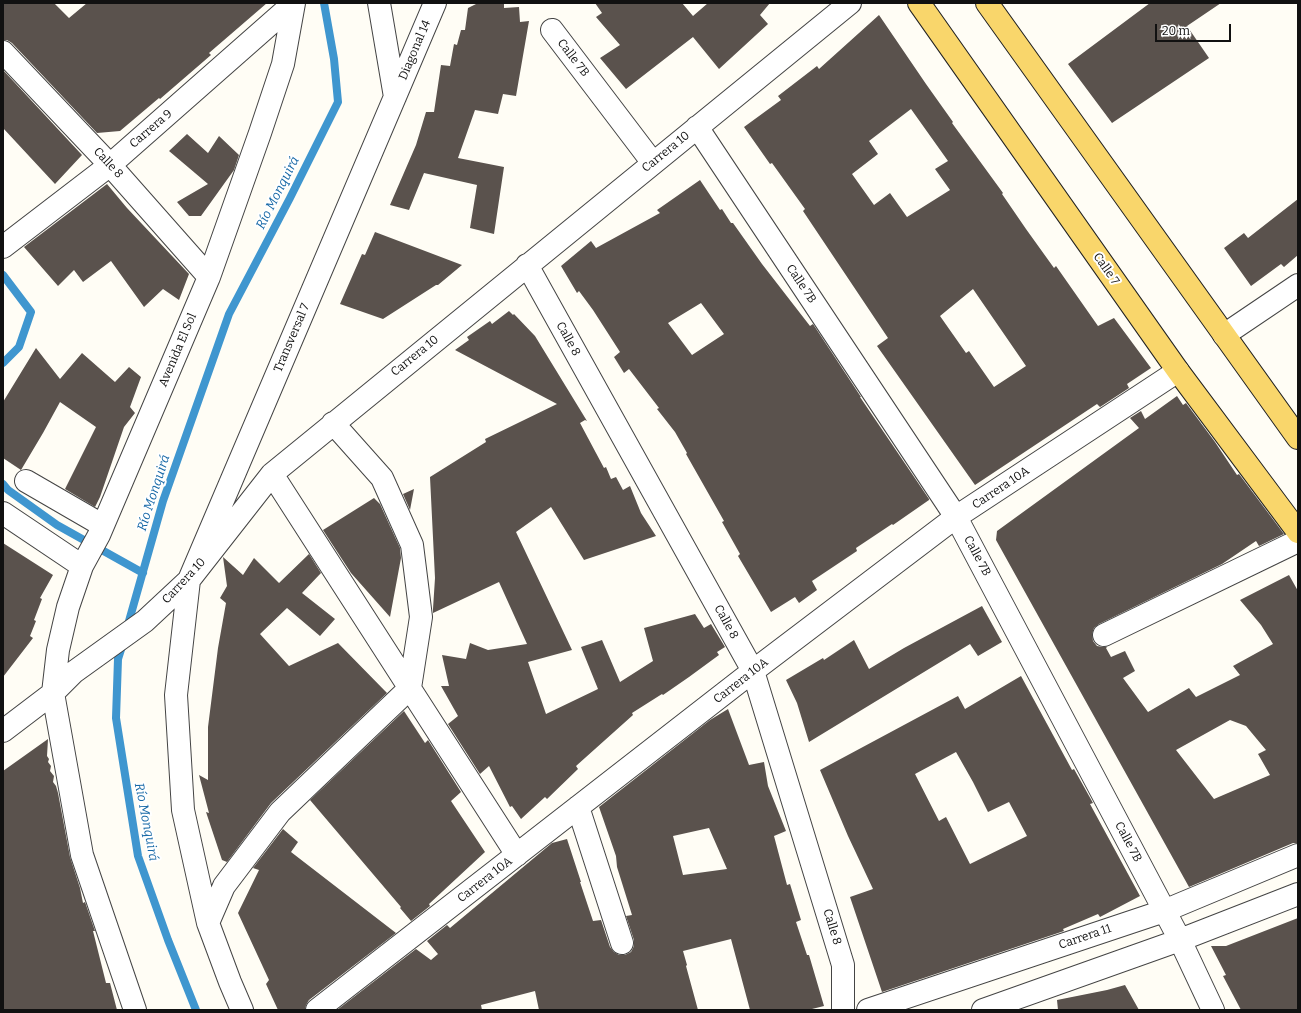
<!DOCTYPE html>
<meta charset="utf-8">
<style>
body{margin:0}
#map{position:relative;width:1301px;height:1013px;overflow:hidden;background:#fffdf5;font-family:Bitter,serif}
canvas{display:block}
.frame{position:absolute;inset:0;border:4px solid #111;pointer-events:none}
.scale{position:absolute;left:1155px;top:24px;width:76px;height:18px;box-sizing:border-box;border:2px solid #111;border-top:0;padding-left:5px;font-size:12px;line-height:14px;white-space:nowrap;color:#111;-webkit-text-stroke:3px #fff;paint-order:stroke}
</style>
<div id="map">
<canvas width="1301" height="1013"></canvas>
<div class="frame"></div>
<div class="scale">20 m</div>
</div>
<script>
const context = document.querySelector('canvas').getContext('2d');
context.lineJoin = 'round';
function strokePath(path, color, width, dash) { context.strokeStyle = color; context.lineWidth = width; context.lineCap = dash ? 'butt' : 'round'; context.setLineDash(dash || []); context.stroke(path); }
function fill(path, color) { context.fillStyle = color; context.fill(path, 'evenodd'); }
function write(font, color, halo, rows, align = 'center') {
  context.font = font + ' Bitter,serif'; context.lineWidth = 4; context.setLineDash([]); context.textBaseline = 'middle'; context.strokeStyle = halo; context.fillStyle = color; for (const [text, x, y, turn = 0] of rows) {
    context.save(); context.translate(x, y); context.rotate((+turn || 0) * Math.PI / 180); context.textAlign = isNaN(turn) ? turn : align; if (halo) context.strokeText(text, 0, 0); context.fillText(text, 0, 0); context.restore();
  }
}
const stream = new Path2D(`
 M 3,275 L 31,312 L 19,347 L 3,363
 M 3,484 L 8,490 L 57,525 L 143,573
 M 127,628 L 163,501 L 229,314 L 290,198 L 338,102 L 334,59 L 324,3
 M 123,643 L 118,659 L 116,718 L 138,856 L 168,940 L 196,1010`);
const building = new Path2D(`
 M 3,3 L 54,3 L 69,18 L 87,3 L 267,3 L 209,53 L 211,55 L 160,99 L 159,98 L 120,131 L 97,133 L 12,43 L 7,40 L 3,40 Z
 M 478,3 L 504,3 L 504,8 L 519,7 L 520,22 L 529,21 L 516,96 L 503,94 L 498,114 L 475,110 L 458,158 L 504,167 L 494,234 L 470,228 L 477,185 L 424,173 L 409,210 L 390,205 L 416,145 L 426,112 L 434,112 L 441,65 L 450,66 L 454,44 L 457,45 L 461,30 L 465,30 L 468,8 Z
 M 595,3 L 682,3 L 693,16 L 708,3 L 770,3 L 760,15 L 768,24 L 719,69 L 693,37 L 626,89 L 600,58 L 620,45 L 596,17 L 602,13 Z
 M 1150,3 L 1221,3 L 1187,26 L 1209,58 L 1112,123 L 1068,64 Z
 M 879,15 L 926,84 L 953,122 L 952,123 L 1003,193 L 1002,194 L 1026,229 L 1054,268 L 1056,266 L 1098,326 L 1114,318 L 1151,368 L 1127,384 L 1129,388 L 1100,407 L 1097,404 L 975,485 L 877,346 L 888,338 L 803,211 L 805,209 L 772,163 L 770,164 L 744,127 L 781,100 L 778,96 L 817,66 L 819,69 ZM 911,109 L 948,161 L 935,169 L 950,190 L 907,217 L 890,193 L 874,205 L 852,174 L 878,154 L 869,141 ZM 973,289 L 1026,366 L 994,387 L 969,351 L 966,353 L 940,316 Z
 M 3,70 L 82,155 L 55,184 L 3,128 Z
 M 187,134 L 208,153 L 219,136 L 239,155 L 234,170 L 201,216 L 189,216 L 177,202 L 208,184 L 169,151 Z
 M 700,180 L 720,210 L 722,209 L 731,223 L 733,223 L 762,264 L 810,326 L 813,324 L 861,397 L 860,397 L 929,499 L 929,500 L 893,525 L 892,524 L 856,548 L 857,551 L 812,581 L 817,590 L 799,603 L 795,597 L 771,612 L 738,556 L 740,554 L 722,522 L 724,521 L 686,454 L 687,453 L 675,432 L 657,409 L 659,408 L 629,369 L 624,373 L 614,357 L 620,352 L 593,310 L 579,291 L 577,293 L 561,266 L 591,241 L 596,248 L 660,213 L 657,210 ZM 701,303 L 724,334 L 692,355 L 668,323 Z
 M 107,184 L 127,208 L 189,274 L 179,300 L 163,289 L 144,307 L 111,261 L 83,282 L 74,270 L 58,286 L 24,247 Z
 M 1298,199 L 1298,255 L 1284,267 L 1281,264 L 1251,286 L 1224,248 L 1244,233 L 1248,238 Z
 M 375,232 L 462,265 L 438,285 L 436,285 L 383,319 L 340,304 L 362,254 L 365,255 Z
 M 509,311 L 513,315 L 514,314 L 535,336 L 587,421 L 585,420 L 580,423 L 604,468 L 606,467 L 611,479 L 616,477 L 623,490 L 630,486 L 641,513 L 656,536 L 584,560 L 551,507 L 516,532 L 572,650 L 528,662 L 546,714 L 598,689 L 581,647 L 602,640 L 620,682 L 653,661 L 644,628 L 695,614 L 704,628 L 711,624 L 725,647 L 717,652 L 719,655 L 689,677 L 663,695 L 662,694 L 632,713 L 633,715 L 576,766 L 578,769 L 547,799 L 545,797 L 521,819 L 512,806 L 510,807 L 489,766 L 480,774 L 448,724 L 458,716 L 441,686 L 449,686 L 442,655 L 466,659 L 470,643 L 488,650 L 527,644 L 499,582 L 433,613 L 433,609 L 435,578 L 430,477 L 486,442 L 485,439 L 557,404 L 455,350 L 469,340 L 467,337 L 490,321 L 492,324 Z
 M 36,348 L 60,379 L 82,353 L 115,382 L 129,367 L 141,377 L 130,407 L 135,413 L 124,427 L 100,497 L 95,507 L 65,489 L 96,427 L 60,402 L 43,433 L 21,470 L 3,458 L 3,402 Z
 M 1177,396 L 1183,405 L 1186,403 L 1215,442 L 1237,475 L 1239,474 L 1284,534 L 1259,546 L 1256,541 L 1222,564 L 1099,624 L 1094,628 L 1092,634 L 1093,641 L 1097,646 L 1103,647 L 1107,647 L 1106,648 L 1111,657 L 1125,651 L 1135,671 L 1123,678 L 1148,712 L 1189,688 L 1196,697 L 1240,675 L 1233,666 L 1273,644 L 1261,625 L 1240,600 L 1289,575 L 1298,591 L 1298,843 L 1293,843 L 1189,887 L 996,540 L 997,531 L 1139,428 L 1130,418 L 1141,411 L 1145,419 ZM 1230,720 L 1246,726 L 1266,750 L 1258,754 L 1270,775 L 1214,799 L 1176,750 Z
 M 414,489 L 410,510 L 403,494 Z
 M 374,498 L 380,504 L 400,548 L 401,558 L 390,617 L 351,573 L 323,530 Z
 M 3,543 L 53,575 L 40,598 L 42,599 L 34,620 L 36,621 L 30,636 L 33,638 L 3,677 Z
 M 309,554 L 321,573 L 302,593 L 335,619 L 320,636 L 287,608 L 260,634 L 289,666 L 338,643 L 387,693 L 271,803 L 227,862 L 222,860 L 206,812 L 209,813 L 199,775 L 208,780 L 208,727 L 218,648 L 226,603 L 220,598 L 227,586 L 223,557 L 243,575 L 254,558 L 279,583 Z
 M 982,606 L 1002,642 L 978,656 L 970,644 L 809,742 L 797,703 L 786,680 L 823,658 L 824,660 L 854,640 L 869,669 L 904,648 Z
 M 1021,676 L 1072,770 L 1074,769 L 1093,803 L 1090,804 L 1140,896 L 1100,917 L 1098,914 L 1063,929 L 1064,931 L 882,992 L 850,897 L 873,889 L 848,836 L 820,770 L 958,696 L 965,709 ZM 956,752 L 973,782 L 988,812 L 1009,802 L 1027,836 L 970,864 L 946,817 L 939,821 L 915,774 Z
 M 728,709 L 749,765 L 764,762 L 768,786 L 786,831 L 774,836 L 787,885 L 790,884 L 801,920 L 796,922 L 807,955 L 809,955 L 824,1006 L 808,1010 L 750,1010 L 731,939 L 683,951 L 687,965 L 686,966 L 698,1010 L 539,1010 L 535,991 L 481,1005 L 482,1010 L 337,1010 L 416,949 L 431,960 L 438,954 L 427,941 L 447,925 L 450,928 L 552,843 L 567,839 L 581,882 L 580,882 L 593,921 L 601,920 L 610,947 L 614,952 L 619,955 L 625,955 L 631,952 L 634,946 L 634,940 L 626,916 L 632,915 L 617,867 L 616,856 L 599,807 L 710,720 ZM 709,828 L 727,869 L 683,875 L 673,836 Z
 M 404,711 L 425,743 L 428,740 L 461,792 L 451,801 L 485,852 L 429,904 L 430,906 L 411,921 L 400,908 L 401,907 L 310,800 Z
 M 48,739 L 47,756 L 49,759 L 48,762 L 51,766 L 50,771 L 54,776 L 53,782 L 56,786 L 58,793 L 70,857 L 80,888 L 83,903 L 85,902 L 95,931 L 93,931 L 106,983 L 110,983 L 117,1010 L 3,1010 L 3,771 Z
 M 283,829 L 298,842 L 291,852 L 396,933 L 309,1000 L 306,1005 L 305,1010 L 278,1010 L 266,984 L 269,980 L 238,913 L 259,870 L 253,868 Z
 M 1298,918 L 1298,1010 L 1241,1010 L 1223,976 L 1226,975 L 1211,946 L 1226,946 Z
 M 1125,985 L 1139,1010 L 1058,1010 L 1057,1000 L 1107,990 Z`);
const minor = new Path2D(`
 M 379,3 L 395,97
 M 552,30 L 653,163
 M 3,52 L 110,165 L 209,277
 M 697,127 L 956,517 L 1180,940 L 1213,1010
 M 3,247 L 110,165 L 294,3
 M 527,265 L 753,671 L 843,965 L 843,1010
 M 1224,335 L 1298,285
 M 272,474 L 517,855
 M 26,481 L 102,525
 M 3,513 L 82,566
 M 1104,635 L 1298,541
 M 3,731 L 53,693 L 74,672 L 145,621 L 189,580 L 272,474 L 850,3
 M 578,807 L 622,943
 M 208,923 L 224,886 L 280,812 L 410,688 L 421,617 L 412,545 L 382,478 L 333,423
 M 135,1010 L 82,855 L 53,693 L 58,650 L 68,607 L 82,566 L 99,535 L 209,277 L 260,133 L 283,64 L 294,3
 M 242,1010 L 230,982 L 208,923 L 183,810 L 176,695 L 189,580 L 435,3
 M 317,1010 L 753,671 L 956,517 L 1178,371
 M 868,1010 L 1164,911 L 1298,855
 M 983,1010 L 1180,940 L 1298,894`);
const major = new Path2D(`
 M 919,3 L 1178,371 L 1298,532
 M 987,3 L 1298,438`);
const streetNames = [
 ["Diagonal 14",415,50,-67],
 ["Calle 7B",573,58,52],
 ["Carrera 9",151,129,-41],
 ["Carrera 10",666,152,-39],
 ["Calle 8",108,163,47],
 ["Calle 7",1106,269,55],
 ["Calle 7B",801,284,56],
 ["Transversal 7",292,338,-67],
 ["Calle 8",568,339,61],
 ["Avenida El Sol",178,350,-67],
 ["Carrera 10",415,356,-39],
 ["Carrera 10A",1001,488,-34],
 ["Calle 7B",977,556,62],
 ["Carrera 10",184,581,-47],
 ["Calle 8",726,622,61],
 ["Carrera 10A",741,681,-38],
 ["Calle 7B",1128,842,62],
 ["Carrera 10A",485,880,-38],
 ["Calle 8",832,927,73],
 ["Carrera 11",1085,937,-19]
];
const waterNames = [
 ["Río Monquirá",278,193,-63],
 ["Río Monquirá",154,493,-72],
 ["Río Monquirá",146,822,79]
];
strokePath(stream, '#3f96cf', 8);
fill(building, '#5a524d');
strokePath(minor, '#444', 24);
strokePath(major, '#222', 24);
strokePath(minor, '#fff', 22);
strokePath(major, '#f9d66b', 22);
write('12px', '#111', '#fff', streetNames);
write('italic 13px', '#1768a6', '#fff', waterNames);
</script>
